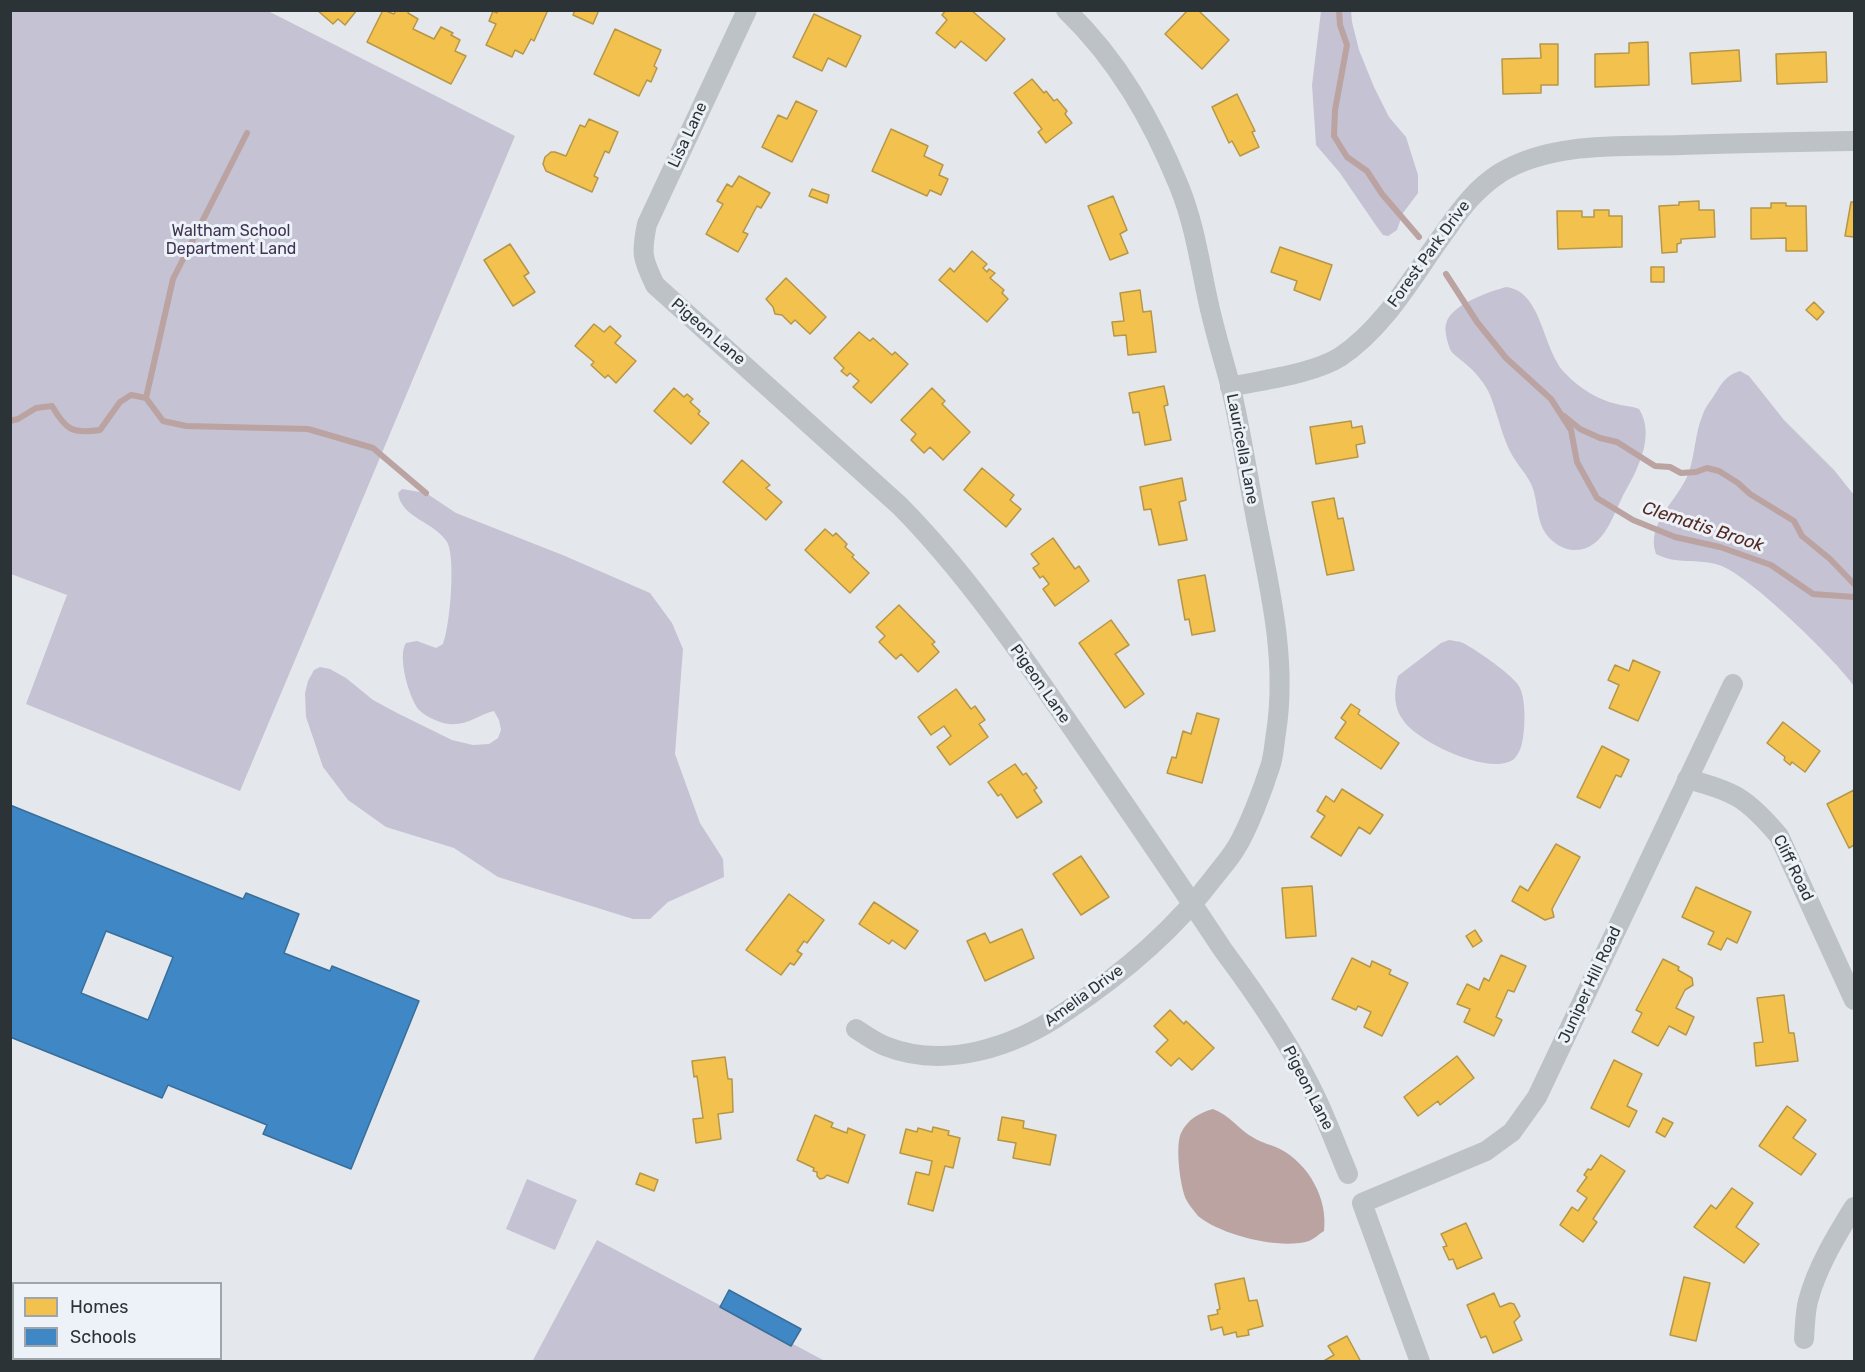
<!DOCTYPE html>
<style>
body{margin:0}
#map{position:relative;width:1865px;height:1372px;overflow:hidden;background:#e4e8ec;font-family:Rubik,sans-serif}
canvas{display:block}
.frame{position:absolute;inset:0;border:12px solid #2b3337;pointer-events:none}
.legend{position:absolute;left:12px;top:1282px;width:210px;height:78px;box-sizing:border-box;background:#edf2f8;border:2px solid #9fa6ab;margin:0;padding:8px 10px;list-style:none;font-size:18px;color:#2b3337}
.legend li{display:flex;align-items:center;gap:12px;height:30px}
.legend b{width:30px;border:2px solid #9fa6ab}
</style>
<div id="map">
<canvas width="1865" height="1372"></canvas>
<div class="frame"></div>
<ul class="legend">
<li><b style="height:16px;background:#f2c14e"></b>Homes</li>
<li><b style="height:16px;background:#3f88c5"></b>Schools</li>
</ul>
</div>
<script>
const context = document.querySelector('canvas').getContext('2d');
context.lineJoin = 'round';
function fill(path, color) { context.fillStyle = color; context.fill(path, 'evenodd'); }
function strokePath(path, color, width, dash) { context.strokeStyle = color; context.lineWidth = width; context.lineCap = dash ? 'butt' : 'round'; context.setLineDash(dash || []); context.stroke(path); }
function write(font, color, halo, rows, align = 'center') {
  context.font = font + ' Rubik,sans-serif'; context.lineWidth = 6; context.setLineDash([]); context.textBaseline = 'middle'; context.strokeStyle = halo; context.fillStyle = color; for (const [text, x, y, turn = 0] of rows) {
    context.save(); context.translate(x, y); context.rotate((+turn || 0) * Math.PI / 180); context.textAlign = isNaN(turn) ? turn : align; if (halo) context.strokeText(text, 0, 0); context.fillText(text, 0, 0); context.restore();
  }
}
const green = new Path2D(`
 M 11,10 L 268,11 L 515,136 L 240,791 L 26,704 L 67,595 L 11,574 Z
 M 1321,11 L 1351,11 L 1352,22 L 1359,50 L 1374,87 L 1389,117 L 1406,137 L 1418,175 L 1418,193 L 1403,213 L 1397,230 L 1388,236 L 1383,235 L 1377,227 L 1340,173 L 1316,145 L 1312,85 Z
 M 1506,287 C 1543,291 1542,351 1566,374 C 1579,388 1598,400 1617,404 C 1624,406 1632,406 1639,409 C 1655,434 1639,467 1626,490 C 1613,513 1605,552 1572,550 C 1562,549 1552,542 1546,534 C 1536,520 1538,501 1532,486 C 1527,474 1518,466 1512,455 C 1502,437 1498,415 1490,395 C 1486,385 1476,373 1468,366 C 1463,361 1455,356 1451,351 C 1448,345 1444,331 1446,324 C 1451,304 1489,292 1506,287 Z
 M 1740,371 L 1749,376 L 1784,420 L 1834,470 L 1854,495 L 1854,686 C 1836,660 1747,573 1719,565 C 1697,558 1677,565 1656,554 C 1645,523 1679,500 1689,472 C 1695,454 1695,433 1703,414 C 1705,407 1711,401 1715,394 C 1722,383 1726,375 1740,371 Z
 M 402,489 L 426,493 L 456,513 L 565,556 L 650,593 L 672,623 L 683,649 L 675,754 L 700,823 L 723,859 L 724,877 L 668,902 L 650,919 L 633,919 L 498,877 L 454,848 L 386,827 L 348,800 L 323,767 L 306,717 L 305,693 L 308,681 L 314,670 L 320,667 L 330,669 L 346,678 L 373,700 L 397,713 L 452,740 L 473,745 L 489,744 L 498,738 L 501,730 L 499,720 L 494,711 C 478,715 467,726 449,724 C 440,723 426,717 419,710 C 409,698 397,656 406,643 L 417,641 L 436,648 L 443,644 C 450,627 456,557 447,542 C 435,522 401,518 398,493 Z
 M 1449,640 C 1453,641 1459,641 1463,643 C 1475,649 1515,676 1520,688 C 1525,699 1525,717 1524,729 C 1523,739 1522,751 1514,759 C 1491,777 1417,742 1403,720 C 1393,707 1394,691 1398,676 L 1441,643 Z
 M 527,1179 L 577,1200 L 555,1250 L 506,1229 Z
 M 597,1240 L 825,1361 L 532,1362 Z`);
const water = new Path2D(`
 M 1213,1109 C 1230,1115 1239,1130 1254,1138 C 1262,1143 1272,1145 1280,1149 C 1309,1164 1328,1199 1324,1231 C 1319,1234 1314,1239 1309,1241 C 1280,1250 1221,1235 1198,1216 C 1195,1212 1189,1205 1187,1201 C 1180,1189 1175,1145 1181,1133 C 1188,1119 1199,1113 1213,1109 Z`);
const homes = new Path2D(`
 M 317,10 L 357,10 L 345,25 L 338,19 L 333,24 Z
 M 383,10 L 394,14 L 396,10 L 409,10 L 408,13 L 418,19 L 413,29 L 434,39 L 441,27 L 453,33 L 451,35 L 460,40 L 455,51 L 466,56 L 451,84 L 367,42 Z
 M 498,10 L 548,10 L 534,41 L 531,39 L 523,54 L 515,50 L 512,57 L 486,45 L 496,24 L 489,21 L 493,11 L 497,13 Z
 M 575,10 L 599,10 L 593,24 L 573,15 Z
 M 946,10 L 971,10 L 1005,39 L 986,61 L 961,41 L 955,48 L 936,33 L 947,20 L 942,15 Z
 M 1188,10 L 1198,10 L 1229,40 L 1202,69 L 1165,34 Z
 M 814,14 L 861,36 L 846,67 L 828,58 L 822,71 L 793,57 Z
 M 615,29 L 661,50 L 654,66 L 657,68 L 651,82 L 647,80 L 639,96 L 594,74 Z
 M 1648,42 L 1649,85 L 1595,87 L 1595,54 L 1629,53 L 1629,43 Z
 M 1540,44 L 1558,44 L 1558,85 L 1541,85 L 1541,93 L 1503,94 L 1502,59 L 1541,58 Z
 M 1739,50 L 1741,81 L 1692,84 L 1690,53 Z
 M 1826,52 L 1827,82 L 1777,84 L 1776,54 Z
 M 1032,79 L 1044,93 L 1046,91 L 1054,101 L 1057,99 L 1067,111 L 1065,114 L 1072,123 L 1046,143 L 1038,132 L 1042,129 L 1014,93 Z
 M 1237,94 L 1255,131 L 1252,132 L 1259,147 L 1240,156 L 1232,141 L 1229,143 L 1212,107 Z
 M 796,101 L 817,111 L 792,162 L 762,147 L 778,115 L 787,119 Z
 M 589,119 L 618,132 L 609,153 L 605,151 L 594,176 L 598,178 L 592,192 L 546,171 L 543,164 L 545,157 L 551,152 L 555,152 L 566,156 L 580,125 L 585,127 Z
 M 891,129 L 928,146 L 924,156 L 943,165 L 939,175 L 948,179 L 941,195 L 930,190 L 927,196 L 872,171 Z
 M 739,176 L 770,193 L 761,208 L 757,206 L 743,232 L 748,234 L 738,252 L 706,234 L 723,204 L 717,201 L 727,184 L 732,187 Z
 M 812,189 L 829,195 L 827,203 L 809,196 Z
 M 1113,196 L 1127,230 L 1120,234 L 1128,253 L 1110,260 L 1088,206 Z
 M 1699,201 L 1699,210 L 1714,210 L 1715,237 L 1681,239 L 1681,243 L 1677,244 L 1677,252 L 1662,253 L 1659,206 L 1679,205 L 1679,202 Z
 M 1851,202 L 1854,202 L 1854,237 L 1845,236 Z
 M 1771,203 L 1786,203 L 1786,206 L 1806,206 L 1807,251 L 1786,251 L 1786,238 L 1751,239 L 1751,208 L 1771,208 Z
 M 1594,210 L 1609,210 L 1609,216 L 1622,216 L 1622,247 L 1558,249 L 1557,211 L 1582,211 L 1582,217 L 1594,217 Z
 M 510,244 L 529,273 L 524,276 L 535,292 L 513,306 L 484,260 Z
 M 1280,247 L 1332,265 L 1320,300 L 1294,290 L 1297,281 L 1271,272 Z
 M 972,251 L 987,264 L 983,268 L 987,272 L 989,269 L 995,273 L 990,278 L 1004,290 L 1002,293 L 1008,299 L 987,322 L 939,280 L 950,268 L 954,272 Z
 M 1651,267 L 1664,267 L 1664,282 L 1651,282 Z
 M 786,278 L 826,317 L 810,334 L 795,320 L 791,324 L 782,315 L 775,314 L 773,307 L 766,299 Z
 M 1140,290 L 1143,312 L 1151,311 L 1156,352 L 1128,355 L 1126,335 L 1114,336 L 1112,322 L 1124,321 L 1120,293 Z
 M 1814,302 L 1824,312 L 1817,320 L 1806,310 Z
 M 594,324 L 604,332 L 610,326 L 621,336 L 615,343 L 636,361 L 616,383 L 608,375 L 605,378 L 591,365 L 594,362 L 575,346 Z
 M 859,332 L 870,341 L 873,338 L 892,355 L 895,352 L 908,364 L 871,403 L 853,387 L 859,381 L 850,373 L 847,376 L 841,371 L 844,368 L 834,358 Z
 M 1164,386 L 1168,405 L 1164,406 L 1171,440 L 1145,445 L 1139,412 L 1133,413 L 1129,393 Z
 M 674,388 L 684,397 L 687,394 L 693,399 L 690,402 L 700,411 L 698,414 L 709,423 L 691,444 L 654,411 Z
 M 932,388 L 945,401 L 942,404 L 970,432 L 943,460 L 930,447 L 924,453 L 911,440 L 916,434 L 901,420 Z
 M 1351,421 L 1352,428 L 1362,426 L 1365,443 L 1356,445 L 1358,457 L 1316,464 L 1310,427 Z
 M 742,460 L 770,485 L 766,488 L 782,502 L 766,520 L 723,482 Z
 M 982,468 L 1014,495 L 1010,500 L 1021,509 L 1006,527 L 964,490 Z
 M 1182,478 L 1186,500 L 1179,502 L 1187,540 L 1159,545 L 1151,509 L 1144,510 L 1140,487 Z
 M 1334,498 L 1338,519 L 1343,518 L 1354,570 L 1327,575 L 1312,502 Z
 M 825,529 L 833,536 L 836,533 L 847,544 L 845,547 L 854,555 L 852,557 L 869,573 L 850,593 L 805,550 Z
 M 1053,538 L 1075,569 L 1079,566 L 1089,581 L 1055,606 L 1043,589 L 1049,584 L 1043,576 L 1040,578 L 1033,568 L 1039,564 L 1031,554 Z
 M 1205,575 L 1215,631 L 1192,635 L 1189,619 L 1185,620 L 1178,580 Z
 M 899,605 L 935,642 L 932,644 L 939,652 L 918,672 L 901,654 L 896,659 L 879,642 L 885,636 L 876,627 Z
 M 1111,620 L 1129,645 L 1115,654 L 1144,694 L 1125,708 L 1079,643 Z
 M 1633,660 L 1660,672 L 1638,721 L 1609,708 L 1619,685 L 1608,680 L 1615,665 L 1629,671 Z
 M 956,689 L 971,709 L 975,706 L 985,720 L 979,724 L 988,737 L 950,765 L 937,747 L 951,736 L 944,726 L 931,735 L 918,717 Z
 M 1351,704 L 1360,710 L 1358,714 L 1399,743 L 1381,769 L 1335,738 L 1346,722 L 1341,718 Z
 M 1197,713 L 1219,719 L 1202,783 L 1167,773 L 1172,757 L 1176,758 L 1183,731 L 1191,734 Z
 M 1783,722 L 1820,751 L 1805,772 L 1792,762 L 1790,765 L 1784,760 L 1785,757 L 1767,743 Z
 M 1602,746 L 1629,760 L 1621,777 L 1616,775 L 1600,808 L 1577,797 Z
 M 1015,764 L 1023,775 L 1026,773 L 1037,788 L 1034,790 L 1042,802 L 1017,818 L 1001,794 L 998,796 L 988,782 Z
 M 1342,789 L 1383,815 L 1370,834 L 1359,827 L 1341,856 L 1311,837 L 1325,816 L 1317,811 L 1326,796 L 1334,802 Z
 M 1854,790 L 1854,845 L 1849,848 L 1827,804 Z
 M 1556,844 L 1580,857 L 1552,909 L 1554,917 L 1545,920 L 1512,901 L 1520,886 L 1528,891 Z
 M 1081,856 L 1109,897 L 1081,915 L 1053,874 Z
 M 1312,886 L 1316,936 L 1286,938 L 1282,888 Z
 M 1696,887 L 1751,912 L 1737,943 L 1727,938 L 1721,950 L 1708,944 L 1714,932 L 1682,917 Z
 M 789,894 L 824,920 L 807,943 L 804,941 L 797,951 L 802,954 L 794,965 L 790,963 L 781,975 L 746,950 Z
 M 874,902 L 918,931 L 905,949 L 892,940 L 889,944 L 859,924 Z
 M 1022,929 L 1034,958 L 985,981 L 967,941 L 985,933 L 990,943 Z
 M 1475,930 L 1482,941 L 1473,947 L 1466,936 Z
 M 1501,955 L 1526,966 L 1514,992 L 1508,990 L 1496,1017 L 1502,1020 L 1494,1036 L 1464,1022 L 1470,1009 L 1457,1004 L 1467,984 L 1479,990 L 1484,978 L 1489,981 Z
 M 1352,958 L 1370,967 L 1372,961 L 1391,970 L 1389,974 L 1408,983 L 1382,1036 L 1364,1027 L 1371,1012 L 1358,1006 L 1356,1010 L 1332,999 Z
 M 1663,959 L 1679,967 L 1678,970 L 1692,978 L 1693,985 L 1685,990 L 1676,1008 L 1694,1017 L 1686,1035 L 1669,1026 L 1658,1046 L 1632,1032 L 1642,1013 L 1636,1010 Z
 M 1784,995 L 1789,1033 L 1794,1033 L 1798,1061 L 1756,1066 L 1754,1043 L 1763,1042 L 1757,998 Z
 M 1170,1010 L 1184,1024 L 1186,1021 L 1214,1048 L 1192,1070 L 1179,1058 L 1171,1066 L 1156,1052 L 1168,1040 L 1154,1026 Z
 M 1457,1056 L 1474,1078 L 1440,1105 L 1438,1101 L 1418,1116 L 1404,1097 Z
 M 725,1057 L 728,1079 L 732,1079 L 733,1112 L 718,1114 L 721,1139 L 696,1143 L 693,1119 L 703,1118 L 697,1076 L 694,1077 L 692,1061 Z
 M 1614,1060 L 1642,1074 L 1627,1106 L 1637,1111 L 1629,1127 L 1591,1108 Z
 M 1787,1106 L 1806,1120 L 1793,1138 L 1816,1154 L 1801,1175 L 1759,1146 Z
 M 815,1115 L 833,1123 L 831,1127 L 847,1133 L 848,1128 L 865,1135 L 848,1183 L 827,1175 L 824,1178 L 820,1179 L 817,1176 L 817,1172 L 813,1171 L 814,1168 L 797,1160 Z
 M 1002,1117 L 1024,1121 L 1023,1128 L 1056,1135 L 1050,1165 L 1013,1158 L 1016,1143 L 998,1140 Z
 M 1663,1118 L 1673,1123 L 1665,1137 L 1656,1132 Z
 M 933,1127 L 949,1131 L 948,1135 L 960,1138 L 953,1168 L 945,1166 L 933,1211 L 908,1204 L 916,1172 L 929,1175 L 932,1161 L 900,1153 L 906,1129 L 917,1132 L 918,1128 L 932,1132 Z
 M 1601,1155 L 1625,1171 L 1593,1219 L 1597,1222 L 1583,1242 L 1560,1225 L 1572,1207 L 1578,1211 L 1587,1198 L 1577,1191 L 1587,1177 L 1584,1175 L 1588,1169 L 1591,1170 Z
 M 640,1173 L 658,1180 L 654,1191 L 636,1184 Z
 M 1732,1188 L 1753,1203 L 1736,1227 L 1759,1244 L 1744,1263 L 1694,1227 L 1711,1205 L 1716,1209 Z
 M 1466,1223 L 1482,1258 L 1457,1269 L 1453,1259 L 1449,1260 L 1443,1247 L 1447,1246 L 1441,1234 Z
 M 1684,1277 L 1710,1283 L 1696,1341 L 1670,1335 Z
 M 1244,1278 L 1249,1301 L 1257,1300 L 1263,1326 L 1248,1330 L 1249,1335 L 1237,1337 L 1236,1332 L 1224,1335 L 1222,1327 L 1211,1330 L 1208,1316 L 1218,1314 L 1217,1310 L 1220,1309 L 1215,1284 Z
 M 1494,1293 L 1500,1307 L 1510,1303 L 1514,1304 L 1520,1316 L 1514,1322 L 1522,1340 L 1493,1353 L 1486,1336 L 1481,1338 L 1467,1305 Z
 M 1347,1336 L 1361,1362 L 1322,1362 L 1334,1355 L 1328,1346 Z`);
const schools = new Path2D(`
 M 10,805 L 243,899 L 246,893 L 299,914 L 284,953 L 330,971 L 332,966 L 419,1001 L 351,1169 L 263,1134 L 267,1125 L 168,1085 L 162,1098 L 10,1037 ZM 106,931 L 173,957 L 148,1020 L 81,993 Z
 M 729,1290 L 801,1329 L 791,1346 L 720,1307 Z`);
const stream = new Path2D(`
 M 1339,10 L 1340,25 L 1347,45 L 1335,110 L 1334,136 L 1347,157 L 1367,171 L 1382,194 L 1419,237
 M 1446,274 L 1477,322 L 1506,358 L 1551,399 L 1571,430 L 1577,462 L 1597,498 L 1633,520 L 1675,537 L 1720,547 L 1771,565 L 1813,594 L 1854,597
 M 146,398 L 173,279 L 247,133
 M 1564,416 L 1580,429 L 1600,438 L 1617,442 L 1655,466 L 1670,467 L 1681,473 L 1696,472 L 1707,468 L 1719,471 L 1738,483 L 1750,494 L 1794,521 L 1802,536 L 1830,559 L 1854,584
 M 10,421 L 18,419 L 36,408 L 52,406 C 66,430 72,434 100,430 L 120,402 L 131,395 L 146,398 L 163,421 L 186,426 L 308,429 L 373,448 L 426,493`);
const street = new Path2D(`
 M 747,10 L 647,224 C 641,253 642,258 655,285 L 900,506 C 967,574 1021,654 1075,732 C 1125,805 1175,877 1223,950 C 1259,998 1293,1048 1318,1102 C 1329,1126 1338,1150 1348,1174
 M 1230,387 C 1262,380 1313,374 1340,357 C 1386,327 1415,272 1447,229 C 1462,207 1477,188 1500,173 C 1552,141 1623,147 1682,145 C 1739,143 1797,142 1854,141
 M 1687,779 C 1734,791 1747,798 1779,836 L 1854,1000
 M 856,1029 C 865,1035 875,1042 885,1046 C 945,1070 1014,1047 1065,1012 C 1121,975 1175,929 1215,876 C 1222,867 1230,858 1236,848 C 1248,829 1263,789 1270,767 C 1274,756 1274,744 1276,733 C 1287,663 1271,593 1257,524 C 1248,478 1241,430 1230,384 C 1223,358 1215,332 1209,305 C 1200,265 1195,225 1179,186 C 1152,120 1118,60 1066,10
 M 1804,1339 C 1805,1326 1805,1313 1808,1301 C 1817,1267 1836,1236 1854,1207
 M 1420,1362 L 1362,1203 L 1486,1151 L 1512,1132 L 1537,1097 L 1733,684`);
const streetNames = [
 ["Lisa Lane",688,135,-65],
 ["Forest Park Drive",1429,254,-54],
 ["Pigeon Lane",708,332,41],
 ["Lauricella Lane",1242,449,79],
 ["Pigeon Lane",1040,684,55],
 ["Cliff Road",1793,868,64],
 ["Juniper Hill Road",1590,985,-65],
 ["Amelia Drive",1084,996,-36],
 ["Pigeon Lane",1308,1088,63]
];
const parkNames = [
 ["Waltham School",231,231],
 ["Department Land",231,249]
];
const waterNames = [
 ["Clematis Brook",1703,527,18]
];
fill(green, '#c5c2d3');
fill(water, '#bba3a2');
fill(homes, '#f2c14e');
strokePath(homes, '#b69647', 1.5);
fill(schools, '#3f88c5');
strokePath(schools, '#396e9a', 1.5);
strokePath(stream, '#bba3a2', 6);
strokePath(street, '#bdc2c6', 20);
write('16px', '#2b3337', '#edf2f8', streetNames);
write('16px', '#3f3252', '#edf2f8', parkNames);
write('italic 18px', '#542a25', '#edf2f8', waterNames);
</script>
